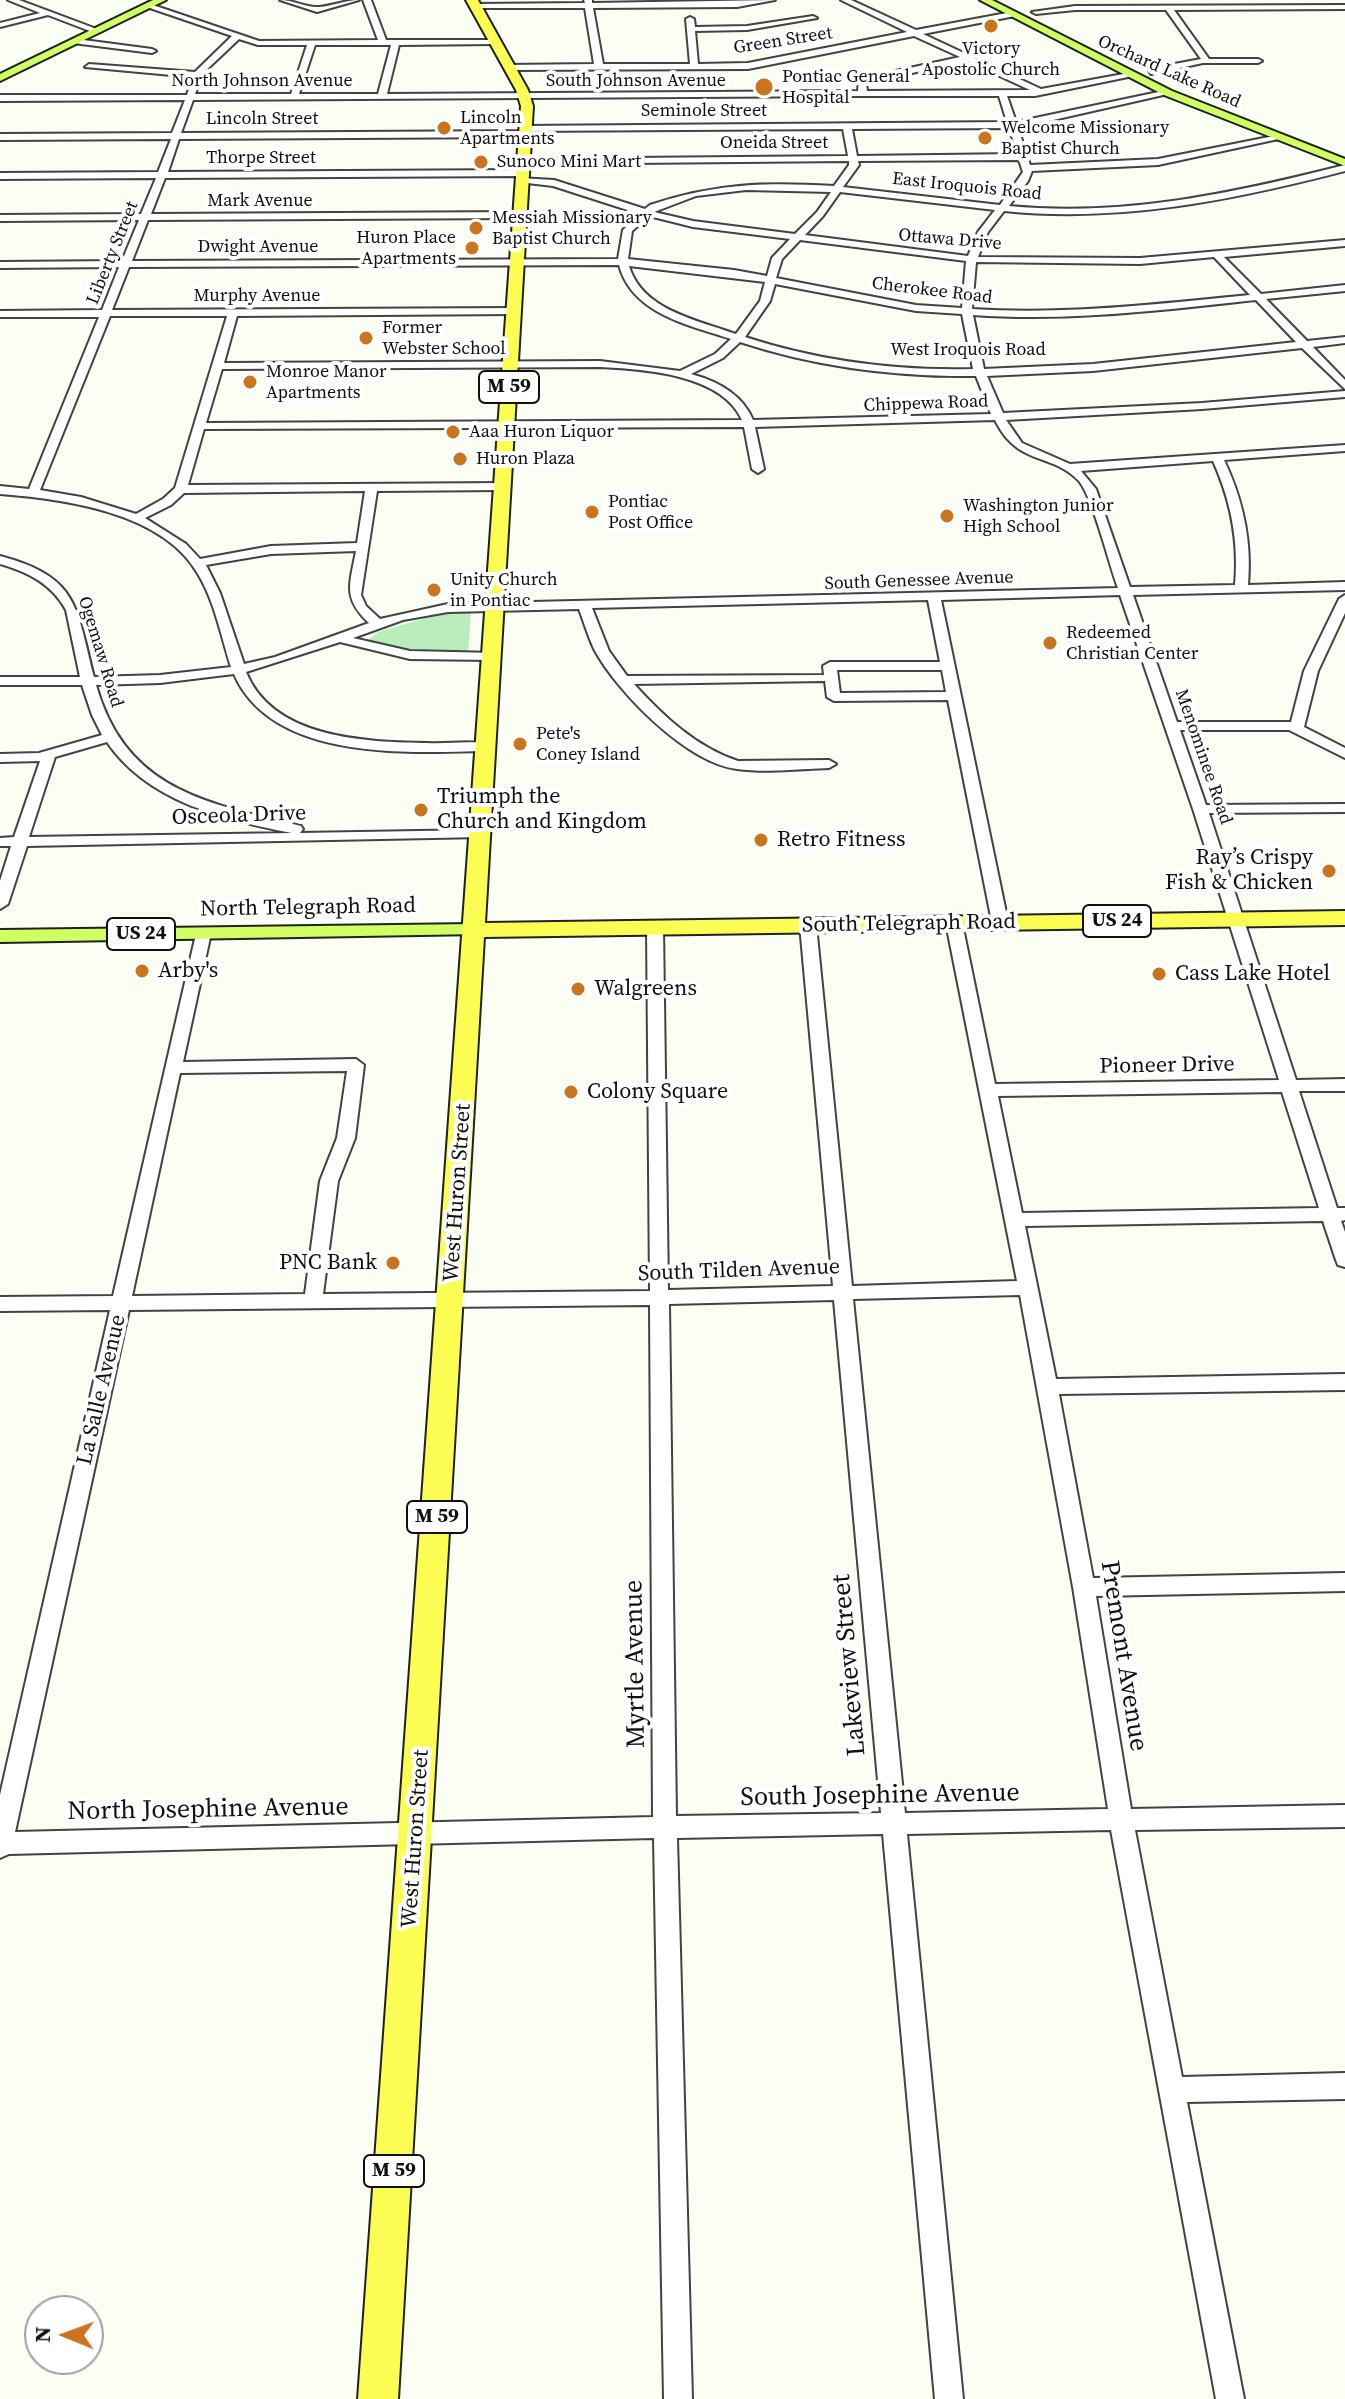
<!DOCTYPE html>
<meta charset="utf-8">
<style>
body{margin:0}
#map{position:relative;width:1345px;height:2399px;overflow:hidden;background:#fbfff3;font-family:"Source Serif 4",serif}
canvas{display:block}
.north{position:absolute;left:24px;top:2295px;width:80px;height:80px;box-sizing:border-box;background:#fff;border:2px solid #9f9f9f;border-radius:50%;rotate:271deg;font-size:22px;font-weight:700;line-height:32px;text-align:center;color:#101010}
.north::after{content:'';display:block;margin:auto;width:28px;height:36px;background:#ca751e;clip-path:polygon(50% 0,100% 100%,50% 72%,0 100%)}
</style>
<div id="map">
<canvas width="1345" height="2399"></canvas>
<div class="north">N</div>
</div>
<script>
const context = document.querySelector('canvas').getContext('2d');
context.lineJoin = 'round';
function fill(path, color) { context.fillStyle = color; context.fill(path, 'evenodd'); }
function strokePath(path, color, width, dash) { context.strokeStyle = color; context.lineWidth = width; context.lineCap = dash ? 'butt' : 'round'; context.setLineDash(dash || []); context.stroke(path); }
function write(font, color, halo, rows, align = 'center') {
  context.font = font + ' "Source Serif 4",serif'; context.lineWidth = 8; context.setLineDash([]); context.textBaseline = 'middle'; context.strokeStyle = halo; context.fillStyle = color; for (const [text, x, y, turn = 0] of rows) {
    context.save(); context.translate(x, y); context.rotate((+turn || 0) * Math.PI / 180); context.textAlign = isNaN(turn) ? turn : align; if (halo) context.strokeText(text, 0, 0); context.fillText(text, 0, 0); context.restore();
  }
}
const green = new Path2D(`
 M 446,612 L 471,612 L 468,653 L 406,651 L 368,640 L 378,632 Z`);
const minor = new Path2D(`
 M 8,0 L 19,0 L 102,31 L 95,33 L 48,15 L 0,27 L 0,23 L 40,13 Z
 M 280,0 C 293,0 307,8 319,7 C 333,6 345,0 359,0 L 317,12 Z
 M 363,0 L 371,0 L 386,40 L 495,40 L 499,42 L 495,44 L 399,45 L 387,94 L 858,91 L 859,79 L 960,57 L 914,36 L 748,69 L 509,70 L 506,65 L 594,64 L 585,8 L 472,8 L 475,4 L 585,3 L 584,0 L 592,0 L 592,3 L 775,0 L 737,7 L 593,8 L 603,64 L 690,64 L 686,19 L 690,17 L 694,19 L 695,27 L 747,26 L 813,16 L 817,18 L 747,30 L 695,31 L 698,64 L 748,63 L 907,32 L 841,0 L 851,0 L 916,30 L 1012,12 L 1015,16 L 923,34 L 1041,89 L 1129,73 L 1133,76 L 1035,96 L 1007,96 L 1016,122 L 1168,90 L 1172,93 L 1018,128 L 1030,165 L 1158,159 L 1279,135 L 1283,138 L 1158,165 L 1032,171 L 1028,181 L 1009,206 C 1124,217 1234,193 1345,165 L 1345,171 C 1233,200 1121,223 1004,211 L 988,232 L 978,257 L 1140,258 L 1345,240 L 1345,246 L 1224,257 L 1261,294 L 1345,285 L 1345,291 L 1266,299 L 1307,341 L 1345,337 L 1345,343 L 1313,347 L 1345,380 L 1345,389 L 1302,348 L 1093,371 L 987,376 L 1003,413 L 1202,403 L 1345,391 L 1345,397 L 1202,409 L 1006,420 L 1022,443 L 1070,464 L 1345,445 L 1345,451 L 1224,460 C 1243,500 1252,541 1248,585 L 1345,582 L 1345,590 L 1133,595 L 1177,722 L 1291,722 L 1304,671 L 1339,599 L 1345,595 L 1345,613 L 1318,671 L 1304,727 L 1345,748 L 1345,758 L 1289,730 L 1180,730 L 1206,805 L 1345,804 L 1345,812 L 1209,813 L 1296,1080 L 1345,1079 L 1345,1091 L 1299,1091 L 1337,1208 L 1345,1208 L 1345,1220 L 1341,1221 L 1345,1232 L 1345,1267 L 1338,1265 L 1336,1260 L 1323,1221 L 1025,1226 L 1056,1379 L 1345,1374 L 1345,1390 L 1059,1394 L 1093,1578 L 1345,1573 L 1345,1591 L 1096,1596 L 1131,1809 L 1345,1805 L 1345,1827 L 1135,1830 L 1182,2077 L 1345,2073 L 1345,2099 L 1187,2102 L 1244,2399 L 1216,2399 L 1111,1830 L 907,1834 L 963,2399 L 935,2399 L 883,1834 L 677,1838 L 692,2399 L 664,2399 L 654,1838 L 9,1854 L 0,1858 L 0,1795 L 110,1310 L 0,1311 L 0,1297 L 113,1296 L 197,930 L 203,928 L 211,933 L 183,1062 L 356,1059 L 364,1065 L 355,1138 L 338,1181 L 323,1294 L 650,1291 L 647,927 L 655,922 L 663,927 L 668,1290 L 833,1286 L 800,925 L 802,922 L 808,920 L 816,925 L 852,1286 L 1017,1281 L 946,923 L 948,920 L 960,920 L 962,923 L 995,1084 L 1279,1080 L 1193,809 L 1120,595 L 941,600 L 1008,922 L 1006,925 L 1000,927 L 992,922 L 948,700 L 834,701 L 827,697 L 825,681 L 634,684 C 663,716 696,747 738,761 L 829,760 L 836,764 L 829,768 C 799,769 766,773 737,769 C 687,763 617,692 594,649 C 588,636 584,622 579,609 L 448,612 L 403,620 L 353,638 L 410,651 L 496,653 L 496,659 L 491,660 L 410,659 L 340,642 L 246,672 C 273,739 366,742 428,743 C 448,744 470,740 490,744 L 492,747 L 485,751 C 406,753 272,761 234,674 L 160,683 L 96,685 C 126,791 207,803 301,826 L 303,829 L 300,833 L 478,830 L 485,834 L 483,837 L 27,846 L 8,904 L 0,909 L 0,881 L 11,846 L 0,846 L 0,838 L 14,837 L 40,761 L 0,762 L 0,754 L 39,753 L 102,735 L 92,715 L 82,685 L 0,685 L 0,677 L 80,677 L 66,610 C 52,584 28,572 0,564 L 0,556 C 79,577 76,607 94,677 L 160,675 L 231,667 C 221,636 215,602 198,574 C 163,512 64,499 0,494 L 0,486 L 29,489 L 99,317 L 0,317 L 0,311 L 102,310 L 119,267 L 0,268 L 0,262 L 122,261 L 139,220 L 0,221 L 0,215 L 141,214 L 156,178 L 0,179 L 0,173 L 158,172 L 171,139 L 0,140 L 0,134 L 172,133 L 185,100 L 0,101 L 0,95 L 187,95 L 193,77 L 85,67 L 89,64 L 195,72 L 232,36 L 147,7 L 147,3 L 259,41 L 378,40 ZM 239,39 L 258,45 L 307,45 L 291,94 L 195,94 L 203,73 ZM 315,45 L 391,45 L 378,94 L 299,94 ZM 967,61 L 1030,90 L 867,91 L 866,83 ZM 860,96 L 999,96 L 1007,122 L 522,126 L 525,131 L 843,129 L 848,156 L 520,159 L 523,164 L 849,161 L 849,165 L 834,186 C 766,182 716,183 650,205 L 645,209 L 554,180 L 519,178 L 519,182 L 553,186 L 640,214 L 623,230 L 618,259 L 132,261 L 148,220 L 520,218 L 525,215 L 520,212 L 151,214 L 165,178 L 523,176 L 528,173 L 523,170 L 168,172 L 179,139 L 525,137 L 529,134 L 525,131 L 181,133 L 193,100 ZM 1009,128 L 1018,154 L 857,156 L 852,129 ZM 1019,160 L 1023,172 L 1000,205 L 843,187 L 859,165 L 858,161 ZM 746,190 L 831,192 L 817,212 L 795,234 L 693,221 L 654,212 L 696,196 ZM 840,192 L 995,210 L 978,232 L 968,256 L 805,235 L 823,216 ZM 649,216 L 693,227 L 790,239 L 772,258 L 767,276 L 734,270 L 628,259 L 632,231 ZM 800,240 L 966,261 L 962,308 L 916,305 L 776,278 L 782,259 ZM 1214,257 L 1250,295 C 1157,304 1066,315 972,309 L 976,262 L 1140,264 ZM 619,265 C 632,314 689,325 731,339 L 715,354 L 680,371 L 600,361 L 224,363 L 237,316 L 515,314 L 520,311 L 515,308 L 112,310 L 129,267 ZM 629,266 L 765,282 L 760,301 L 736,334 C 697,320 642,310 629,266 ZM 775,284 L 916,311 L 962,314 L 973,369 C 896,371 819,361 745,337 L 770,301 ZM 1256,300 L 1296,342 L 1093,364 L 984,369 L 973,315 C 1068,322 1161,310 1256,300 ZM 110,316 L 227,316 L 175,488 L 163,499 L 136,514 L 81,497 L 40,490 ZM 740,342 C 816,367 896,377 976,376 L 991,414 L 753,420 C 742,394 717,381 691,374 L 723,358 ZM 600,367 C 643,369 722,374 742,420 L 206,423 L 222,369 ZM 995,420 C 1018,467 1052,452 1079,481 C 1093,498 1109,564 1118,588 L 448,604 L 380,619 L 366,606 L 361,595 L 377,491 L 503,490 L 507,489 L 507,483 L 188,485 L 204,429 L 744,427 L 752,469 L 758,473 L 764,469 L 755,427 ZM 1213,461 C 1231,501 1239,541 1235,585 L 1130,587 L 1096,489 L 1081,471 ZM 365,491 L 357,543 L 271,546 L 200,559 L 186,544 L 145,518 L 171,505 L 184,493 ZM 356,551 C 350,584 342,598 369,623 L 275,657 L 244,664 L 220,593 L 206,565 L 271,554 ZM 928,600 L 940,662 L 830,662 L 823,666 L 824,675 L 627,676 L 609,651 L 592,608 ZM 837,670 L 942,670 L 946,692 L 840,693 ZM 107,742 C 148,802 225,820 292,833 L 29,837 L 55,757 ZM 347,1071 L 337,1138 L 320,1181 L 305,1294 L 132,1296 L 180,1073 ZM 1282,1092 L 1319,1208 L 1022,1213 L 998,1096 ZM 1020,1295 L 1073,1587 L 1108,1809 L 905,1813 L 853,1299 ZM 834,1300 L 881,1813 L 676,1816 L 669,1304 ZM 650,1305 L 653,1817 L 15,1832 L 129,1310 Z
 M 1345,5 L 1345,9 L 1174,10 L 1209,59 L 1258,59 L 1262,61 L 1258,63 L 1203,63 L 1151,74 L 1148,69 L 1201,59 L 1166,10 L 1075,10 L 1036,14 L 1032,12 L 1075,6 Z
 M 76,39 L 152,49 L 156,51 L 152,53 L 73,43 Z`);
const major = new Path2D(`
 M 153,0 L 166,0 L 0,81 L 0,74 Z
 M 980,0 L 992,0 L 1172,91 L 1345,159 L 1345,166 L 1164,95 Z
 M 473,924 L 480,926 L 483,930 L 480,934 L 0,942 L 0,930 Z`);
const highway = new Path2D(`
 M 466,0 L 478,0 L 528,90 L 533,106 L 485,923 L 1345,911 L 1345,925 L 484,937 L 398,2399 L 358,2399 L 521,106 L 516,90 Z`);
const markers = [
 [991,26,8,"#ca751e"],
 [764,87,10,"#ca751e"],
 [444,128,8,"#ca751e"],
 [985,138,8,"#ca751e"],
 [481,162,8,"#ca751e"],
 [476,228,8,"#ca751e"],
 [472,248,8,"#ca751e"],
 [366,338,8,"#ca751e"],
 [250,382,8,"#ca751e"],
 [453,432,8,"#ca751e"],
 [460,459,8,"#ca751e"],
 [592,512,8,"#ca751e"],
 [947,516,8,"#ca751e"],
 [434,590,8,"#ca751e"],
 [1050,643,8,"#ca751e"],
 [520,744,8,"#ca751e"],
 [421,810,8,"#ca751e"],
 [761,840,8,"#ca751e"],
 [1329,871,8,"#ca751e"],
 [142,971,8,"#ca751e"],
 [1159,974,8,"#ca751e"],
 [578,989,8,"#ca751e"],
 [571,1092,8,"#ca751e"],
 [393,1263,8,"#ca751e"]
];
const farStreetnames = [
 ["Green Street",783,41,-9],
 ["Orchard Lake Road",1169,72,24],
 ["North Johnson Avenue",262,81],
 ["South Johnson Avenue",636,81],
 ["Seminole Street",704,111],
 ["Lincoln Street",262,119],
 ["Oneida Street",774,143],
 ["Thorpe Street",261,158],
 ["East Iroquois Road",967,187,6],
 ["Mark Avenue",260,201],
 ["Ottawa Drive",950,240,5],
 ["Dwight Avenue",258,247],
 ["Liberty Street",113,253,-68],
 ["Cherokee Road",932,291,7],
 ["Murphy Avenue",257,296],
 ["West Iroquois Road",968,350],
 ["Chippewa Road",926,404,-2],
 ["South Genessee Avenue",919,581,-2],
 ["Ogemaw Road",100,652,73],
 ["Menominee Road",1203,757,71]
];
const farPoinames = [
 ["Victory",991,49,"center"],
 ["Apostolic Church",991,70,"center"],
 ["Pontiac General",782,77],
 ["Hospital",782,98],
 ["Lincoln",460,118],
 ["Apartments",460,139],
 ["Welcome Missionary",1001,128],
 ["Baptist Church",1001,149],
 ["Sunoco Mini Mart",497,162],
 ["Messiah Missionary",492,218],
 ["Baptist Church",492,239],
 ["Huron Place",456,238,"right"],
 ["Apartments",456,259,"right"],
 ["Former",382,328],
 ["Webster School",382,349],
 ["Monroe Manor",266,372],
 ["Apartments",266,393],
 ["Aaa Huron Liquor",469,432],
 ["Huron Plaza",476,459],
 ["Pontiac",608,502],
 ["Post Office",608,523],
 ["Washington Junior",963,506],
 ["High School",963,527],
 ["Unity Church",450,580],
 ["in Pontiac",450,601],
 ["Redeemed",1066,633],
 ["Christian Center",1066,654],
 ["Pete's",536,734],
 ["Coney Island",536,755]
];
const shields = [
 [509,387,60],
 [1117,921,68],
 [141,934,68],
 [437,1517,60],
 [394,2171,60]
];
const shieldNames = [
 ["M 59",509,387],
 ["US 24",1117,921],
 ["US 24",141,934],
 ["M 59",437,1517],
 ["M 59",394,2171]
];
const poiNames = [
 ["Triumph the",437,797],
 ["Church and Kingdom",437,822],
 ["Retro Fitness",777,840],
 ["Ray’s Crispy",1313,858,"right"],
 ["Fish & Chicken",1313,883,"right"],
 ["Arby's",158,971],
 ["Cass Lake Hotel",1175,974],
 ["Walgreens",594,989],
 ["Colony Square",587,1092],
 ["PNC Bank",377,1263,"right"]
];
const streetNames = [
 ["Osceola Drive",239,816,-2],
 ["North Telegraph Road",308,908,-1],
 ["South Telegraph Road",909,924,-1],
 ["Pioneer Drive",1167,1066,-1],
 ["West Huron Street",458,1193,-86],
 ["South Tilden Avenue",739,1271,-2],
 ["La Salle Avenue",102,1390,-77],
 ["West Huron Street",416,1839,-86]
];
const nearStreetnames = [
 ["Premont Avenue",1123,1656,81],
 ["Myrtle Avenue",636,1664,-91],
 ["Lakeview Street",850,1665,-95],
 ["South Josephine Avenue",880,1796,-1],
 ["North Josephine Avenue",208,1810,-1]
];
fill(green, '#b9edbb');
strokePath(minor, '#434343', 4);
strokePath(major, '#212121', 4);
strokePath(highway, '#212121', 4);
fill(minor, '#fff');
fill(major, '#cfff63');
fill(highway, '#fbfd53');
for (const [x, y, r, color] of markers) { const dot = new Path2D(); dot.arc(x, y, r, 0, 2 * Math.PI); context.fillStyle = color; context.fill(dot); strokePath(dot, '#fff', 3); }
write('18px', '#101010', '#fff', farStreetnames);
write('18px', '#101010', '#fff', farPoinames, 'left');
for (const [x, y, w] of shields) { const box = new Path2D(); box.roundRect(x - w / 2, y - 16, w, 32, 6); context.fillStyle = '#fff'; context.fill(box); strokePath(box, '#101010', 2); }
write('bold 20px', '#101010', null, shieldNames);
write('22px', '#101010', '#fff', poiNames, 'left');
write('22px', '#101010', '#fff', streetNames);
write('26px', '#101010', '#fff', nearStreetnames);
</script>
